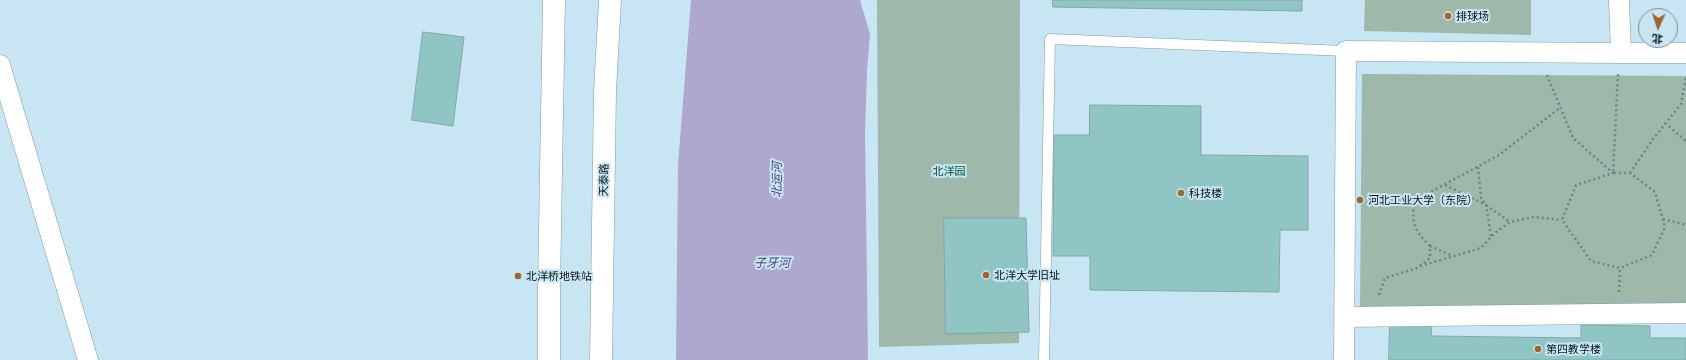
<!DOCTYPE html>
<meta charset="utf-8">
<style>
body{margin:0}
#map{position:relative;width:1686px;height:360px;overflow:hidden;background:#c7e5f2;font-family:Ubuntu,"Noto Sans SC",sans-serif}
canvas{display:block}
.north{position:absolute;left:1638px;top:8px;width:40px;height:40px;box-sizing:border-box;background:#c7e5f2;border:1px solid #7b919b;border-radius:50%;rotate:183deg;font-size:11px;font-weight:700;line-height:16px;text-align:center;color:#091419}
.north::after{content:'';display:block;margin:auto;width:14px;height:18px;background:#a2642a;clip-path:polygon(50% 0,100% 100%,50% 72%,0 100%)}
</style>
<div id="map">
<canvas width="1686" height="360"></canvas>
<div class="north">北</div>
</div>
<script>
const context = document.querySelector('canvas').getContext('2d');
context.lineJoin = 'round';
function fill(path, color) { context.fillStyle = color; context.fill(path, 'evenodd'); }
function strokePath(path, color, width, dash) { context.strokeStyle = color; context.lineWidth = width; context.lineCap = dash ? 'butt' : 'round'; context.setLineDash(dash || []); context.stroke(path); }
function write(font, color, halo, rows, align = 'center') {
  context.font = font + ' Ubuntu,"Noto Sans SC",sans-serif'; context.lineWidth = 4; context.setLineDash([]); context.textBaseline = 'middle'; context.strokeStyle = halo; context.fillStyle = color; for (const [text, x, y, turn = 0] of rows) {
    context.save(); context.translate(x, y); context.rotate((+turn || 0) * Math.PI / 180); context.textAlign = isNaN(turn) ? turn : align; if (halo) context.strokeText(text, 0, 0); context.fillText(text, 0, 0); context.restore();
  }
}
const green = new Path2D(`
 M 877,0 L 1020,0 L 1019,343 L 879,347 Z
 M 1365,0 L 1531,0 L 1531,35 L 1364,31 Z
 M 1362,74 L 1686,76 L 1686,313 L 1360,311 Z`);
const water = new Path2D(`
 M 691,0 L 860,0 L 870,34 L 867,70 L 865,134 L 868,360 L 676,360 L 678,165 Z`);
const building = new Path2D(`
 M 1053,0 L 1302,0 L 1302,11 L 1053,7 Z
 M 423,32 L 464,37 L 453,126 L 412,120 Z
 M 1090,105 L 1201,106 L 1201,155 L 1308,156 L 1308,230 L 1280,230 L 1279,292 L 1090,290 L 1090,256 L 1053,256 L 1054,135 L 1089,135 Z
 M 944,218 L 1026,218 L 1029,332 L 946,334 Z
 M 1390,323 L 1432,323 L 1431,336 L 1581,338 L 1581,325 L 1650,326 L 1650,338 L 1686,338 L 1686,360 L 1389,360 Z`);
const path = new Path2D(`
 M 1547,75 L 1573,138 L 1613,173 L 1576,185 L 1562,220 L 1591,261 L 1620,268 L 1652,255 L 1665,227 L 1655,192 L 1630,173 L 1613,173 L 1618,74
 M 1665,123 L 1686,141
 M 1478,167 L 1481,198 L 1486,205 L 1510,222
 M 1630,173 L 1653,139 L 1681,104 L 1686,77
 M 1445,185 L 1486,205 L 1491,236
 M 1663,219 L 1686,225
 M 1430,246 L 1453,256
 M 1420,266 L 1481,248 L 1495,233 L 1510,222 L 1534,217 L 1562,220
 M 1619,292 L 1620,268
 M 1379,295 L 1385,278 L 1417,268 L 1430,258 L 1430,246 C 1413,229 1412,224 1414,201 L 1499,155 L 1561,107`);
const service = new Path2D(`
 M 1044,360 L 1050,39 L 1346,51`);
const minor = new Path2D(`
 M 1621,53 L 1686,53
 M 0,65 L 88,360
 M 1345,317 L 1686,313
 M 1344,360 L 1346,51 L 1621,53 L 1619,0`);
const primary = new Path2D(`
 M 549,360 L 549,287 L 554,0
 M 601,360 L 605,91 L 610,0`);
const markers = [
 [1448,16,4,"#a2642a"],
 [1181,193,4,"#a2642a"],
 [1360,200,4,"#a2642a"],
 [986,275,4,"#a2642a"],
 [518,276,4,"#a2642a"],
 [1538,349,4,"#a2642a"]
];
const poiNames = [
 ["排球场",1456,16],
 ["科技楼",1189,193],
 ["河北工业大学（东院）",1368,200],
 ["北洋大学旧址",994,275],
 ["北洋桥地铁站",526,276],
 ["第四教学楼",1546,349]
];
const parkNames = [
 ["北洋园",949,171]
];
const streetNames = [
 ["天泰路",604,180,-89]
];
const waterNames = [
 ["北运河",777,180,-89],
 ["子牙河",772,263]
];
fill(green, '#9eb8a9');
fill(water, '#aea7ce');
fill(building, '#8fc6c4');
strokePath(building, '#85a6a5', 1);
strokePath(service, '#7f9ba8', 11);
strokePath(minor, '#7f9ba8', 21);
strokePath(primary, '#7f9ba8', 23);
strokePath(path, '#6f848d', 2.5, [2, 3]);
strokePath(service, '#fff', 10);
strokePath(minor, '#fff', 20);
strokePath(primary, '#fff', 22);
for (const [x, y, r, color] of markers) { const dot = new Path2D(); dot.arc(x, y, r, 0, 2 * Math.PI); context.fillStyle = color; context.fill(dot); strokePath(dot, '#c7e5f2', 1.5); }
write('11px', '#091419', '#c7e5f2', poiNames, 'left');
write('11px', '#045335', '#c7e5f2', parkNames);
write('11px', '#091419', '#c7e5f2', streetNames);
write('italic 12px', '#4d4175', '#c7e5f2', waterNames);
</script>
